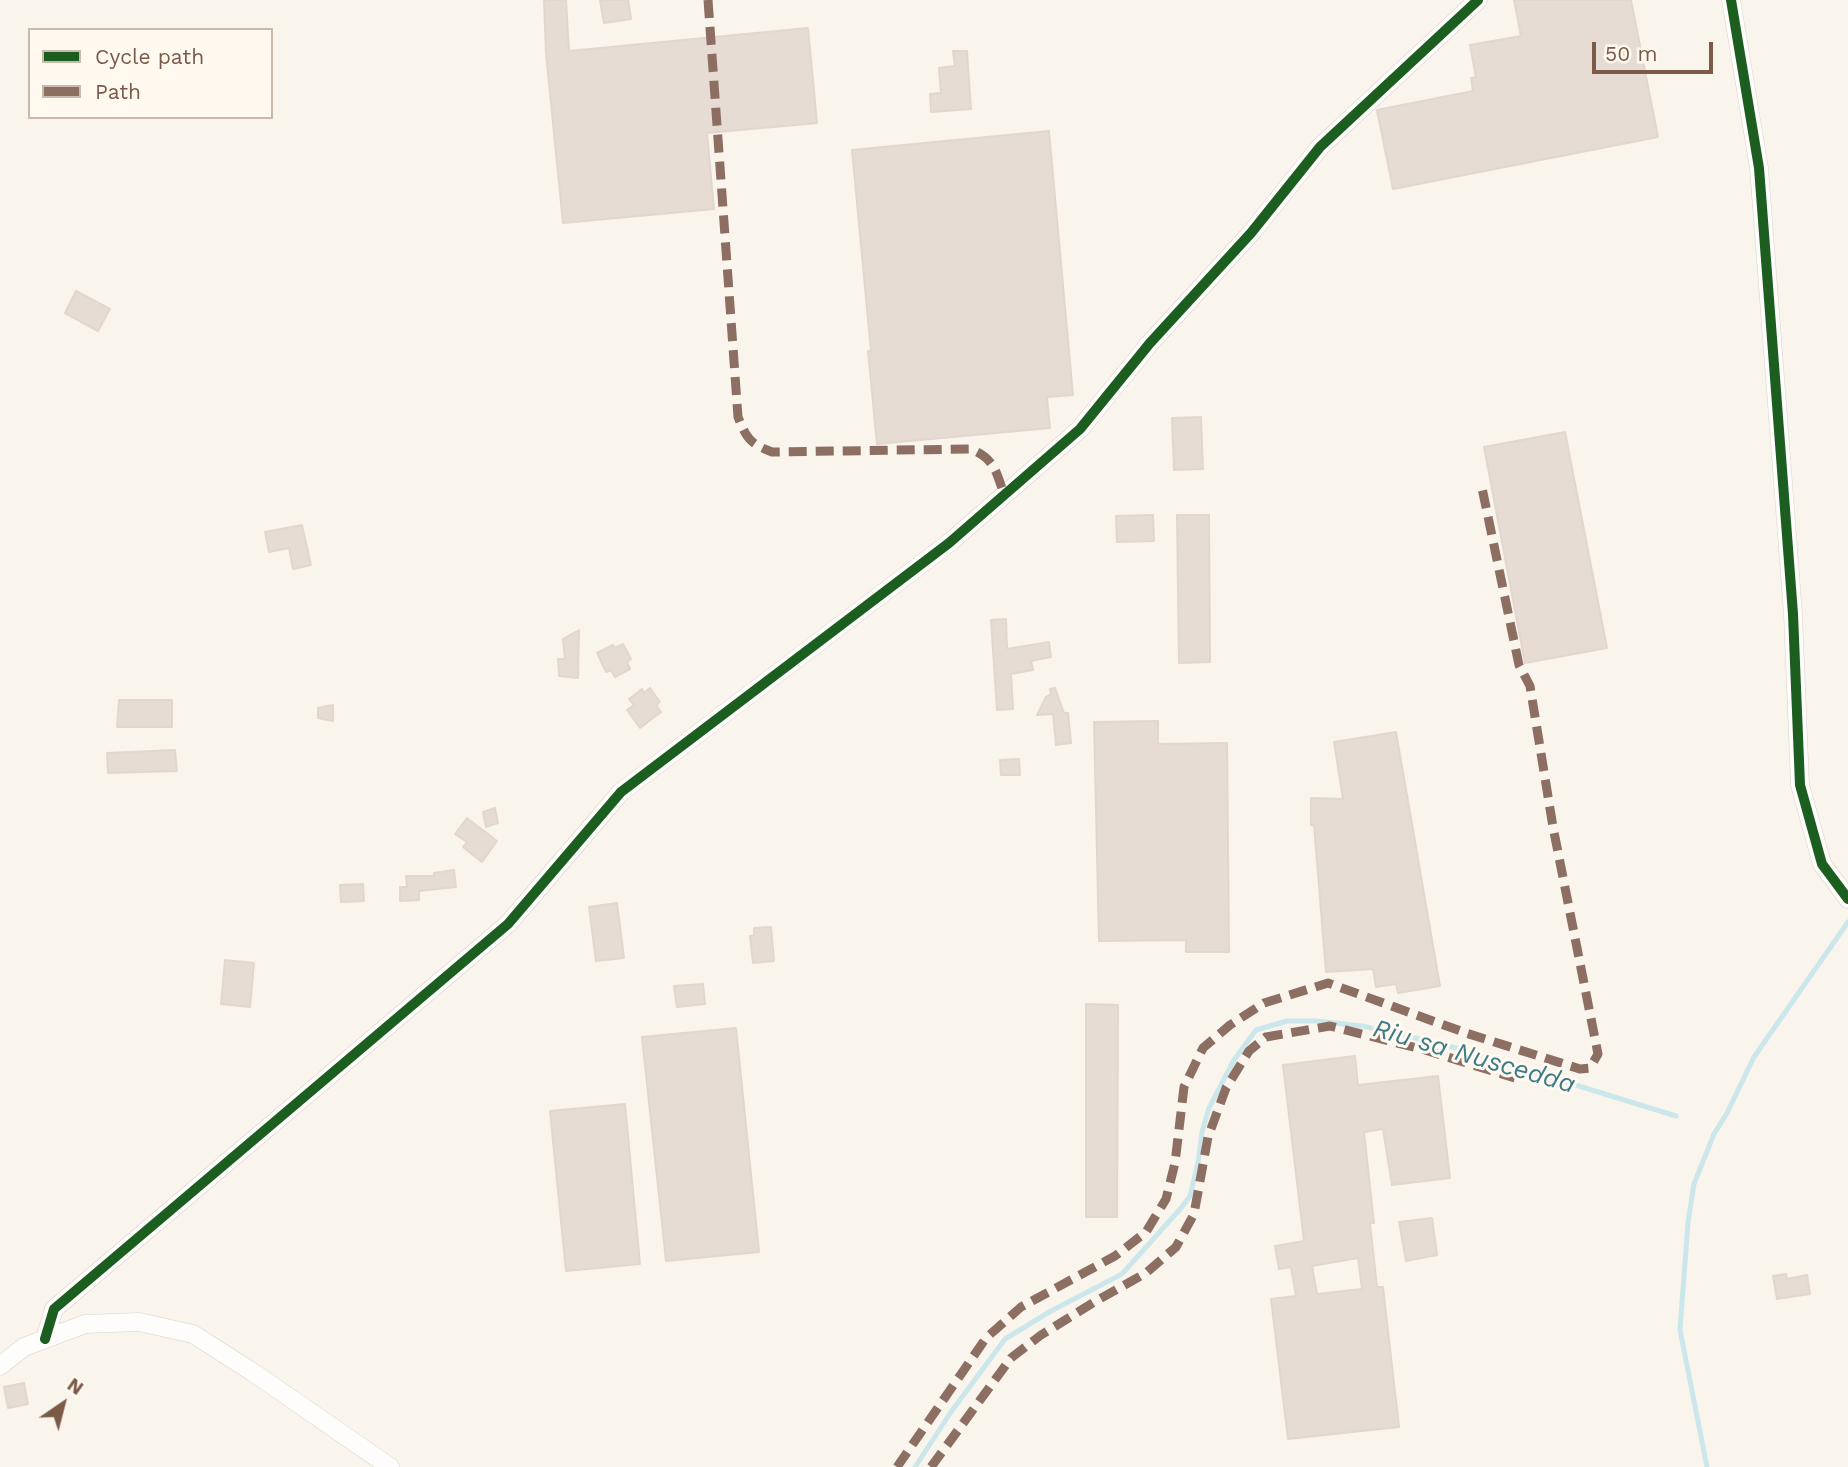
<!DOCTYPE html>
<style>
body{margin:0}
#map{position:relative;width:1848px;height:1467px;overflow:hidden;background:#f9f4ec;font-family:"Work Sans",sans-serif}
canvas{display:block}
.legend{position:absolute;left:28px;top:28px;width:245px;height:91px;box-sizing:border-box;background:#fff9ef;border:2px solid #cabaac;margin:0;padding:9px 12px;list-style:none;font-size:21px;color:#7b5b48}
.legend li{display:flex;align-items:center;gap:14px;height:35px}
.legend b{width:35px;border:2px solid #cabaac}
.north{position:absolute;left:28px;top:1369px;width:70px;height:70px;-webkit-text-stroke:5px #fff9ef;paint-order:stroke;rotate:35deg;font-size:19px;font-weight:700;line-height:28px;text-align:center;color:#7b5b48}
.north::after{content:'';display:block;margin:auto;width:24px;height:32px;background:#7b5b48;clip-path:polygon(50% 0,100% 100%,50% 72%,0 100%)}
.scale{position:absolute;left:1592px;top:42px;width:121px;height:32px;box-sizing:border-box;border:4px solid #7b5b48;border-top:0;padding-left:9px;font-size:21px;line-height:24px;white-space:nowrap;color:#7b5b48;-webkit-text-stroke:5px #fff9ef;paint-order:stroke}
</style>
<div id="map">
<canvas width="1848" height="1467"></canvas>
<ul class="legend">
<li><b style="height:9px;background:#1b5e20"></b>Cycle path</li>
<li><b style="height:9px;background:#8d6e63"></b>Path</li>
</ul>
<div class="north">N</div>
<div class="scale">50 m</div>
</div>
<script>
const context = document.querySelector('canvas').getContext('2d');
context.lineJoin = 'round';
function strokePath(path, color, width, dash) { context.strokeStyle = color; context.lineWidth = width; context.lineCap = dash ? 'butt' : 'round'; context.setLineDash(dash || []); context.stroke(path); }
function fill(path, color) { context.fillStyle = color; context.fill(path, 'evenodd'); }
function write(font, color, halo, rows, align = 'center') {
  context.font = font + ' "Work Sans",sans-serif'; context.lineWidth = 6; context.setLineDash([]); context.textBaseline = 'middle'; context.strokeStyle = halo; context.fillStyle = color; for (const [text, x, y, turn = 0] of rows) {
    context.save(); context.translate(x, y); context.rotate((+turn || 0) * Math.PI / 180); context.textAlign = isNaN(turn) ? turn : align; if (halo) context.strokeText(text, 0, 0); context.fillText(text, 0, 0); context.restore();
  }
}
const stream = new Path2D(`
 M 915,1467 L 951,1412 L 1005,1339 L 1051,1311 L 1122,1274 L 1181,1208 L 1190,1196 L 1198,1163 L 1202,1132 L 1209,1108 L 1234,1060 L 1256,1030 L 1287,1021 L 1316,1021 L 1362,1026 L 1446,1045 L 1676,1116
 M 1707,1467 L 1680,1330 L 1688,1222 L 1694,1184 L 1714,1134 L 1727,1113 L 1754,1057 L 1848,922`);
const building = new Path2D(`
 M 544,0 L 566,0 L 569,51 L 808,28 L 817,123 L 707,133 L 714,209 L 563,223 L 546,53 Z
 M 600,0 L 628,0 L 631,19 L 604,23 Z
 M 1514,0 L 1631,0 L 1658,137 L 1393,189 L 1377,110 L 1473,91 L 1471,78 L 1476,77 L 1470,45 L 1521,36 Z
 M 953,51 L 967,51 L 971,109 L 931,112 L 930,94 L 941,93 L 939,68 L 955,66 Z
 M 1049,131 L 1073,395 L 1047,397 L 1050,428 L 877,444 L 868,351 L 871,351 L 852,150 Z
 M 76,291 L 110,309 L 98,331 L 65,313 Z
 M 1201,417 L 1203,469 L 1174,470 L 1172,418 Z
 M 1565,432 L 1607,648 L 1525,663 L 1484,447 Z
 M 1153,515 L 1154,541 L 1117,542 L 1116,516 Z
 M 1177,515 L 1209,515 L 1210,662 L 1179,663 Z
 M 302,525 L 311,565 L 293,569 L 289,548 L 269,552 L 265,532 Z
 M 1006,619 L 1007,649 L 1049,642 L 1051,657 L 1031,661 L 1033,670 L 1011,674 L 1013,709 L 997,710 L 991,620 Z
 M 579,630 L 578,678 L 559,676 L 558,659 L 565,659 L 563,639 Z
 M 623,644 L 631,659 L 627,662 L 630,669 L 615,677 L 611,670 L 606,672 L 597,653 L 613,645 L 615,648 Z
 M 650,688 L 660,702 L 656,705 L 661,712 L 640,728 L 627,710 L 634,705 L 629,699 L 642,689 L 644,693 Z
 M 1055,688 L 1064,713 L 1068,713 L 1071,743 L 1056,745 L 1053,714 L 1037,715 L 1046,697 L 1051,694 L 1050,689 Z
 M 119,700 L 172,700 L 172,727 L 117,727 Z
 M 333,705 L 333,721 L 318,718 L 318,708 Z
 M 1158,721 L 1158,744 L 1227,743 L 1229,952 L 1186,952 L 1186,940 L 1099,941 L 1094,722 Z
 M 1396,732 L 1440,986 L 1398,993 L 1396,984 L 1376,987 L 1373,969 L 1326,972 L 1314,825 L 1311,825 L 1311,798 L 1343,799 L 1334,742 Z
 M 175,750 L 177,771 L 108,773 L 107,753 Z
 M 1019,759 L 1020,775 L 1001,775 L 1000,760 Z
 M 495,808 L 498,823 L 486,827 L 483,812 Z
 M 467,818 L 497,841 L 482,862 L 463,847 L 467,842 L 455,834 Z
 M 454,870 L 456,887 L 419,891 L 419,900 L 400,901 L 400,887 L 407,887 L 406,876 L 434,876 L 434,873 Z
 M 363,884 L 364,901 L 341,902 L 340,885 Z
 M 617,903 L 624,958 L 596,961 L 589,907 Z
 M 771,927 L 774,961 L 753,963 L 750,936 L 754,936 L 754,928 Z
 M 225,960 L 254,963 L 250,1007 L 221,1004 Z
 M 703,984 L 705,1004 L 677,1007 L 674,986 Z
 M 1086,1004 L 1118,1005 L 1117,1217 L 1086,1217 Z
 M 736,1028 L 759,1252 L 666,1261 L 642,1037 Z
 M 1355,1056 L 1358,1085 L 1438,1076 L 1450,1178 L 1392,1185 L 1383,1129 L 1364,1132 L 1374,1223 L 1370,1223 L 1377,1287 L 1383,1287 L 1399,1427 L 1288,1439 L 1271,1299 L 1296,1296 L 1291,1267 L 1279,1269 L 1275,1246 L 1304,1241 L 1283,1065 ZM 1358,1258 L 1362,1289 L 1317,1294 L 1312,1266 Z
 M 625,1104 L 640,1264 L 566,1271 L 550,1111 Z
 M 1432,1218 L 1437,1255 L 1406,1261 L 1399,1222 Z
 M 1786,1274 L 1787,1279 L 1807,1275 L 1810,1294 L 1777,1299 L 1773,1276 Z
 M 24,1383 L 28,1404 L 8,1408 L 4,1387 Z`);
const minor = new Path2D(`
 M 1731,0 L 1759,168 L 1793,614 L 1800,785 L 1822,864 L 1848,899
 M 45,1339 L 54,1309 L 508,924 L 621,792 L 949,543 L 1080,429 L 1150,343 L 1251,233 L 1320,147 L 1478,0
 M 0,1366 L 24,1347 L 85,1324 L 139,1322 L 193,1334 L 254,1373 L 390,1467`);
const quiet = new Path2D(`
 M 708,0 L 738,417 C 747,439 749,443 772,452 L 971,449 C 995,459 996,472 1004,494
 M 897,1467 L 986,1338 L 1021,1307 L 1115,1256 L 1146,1232 L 1166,1199 L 1175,1163 L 1184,1087 L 1203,1048 L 1230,1025 L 1264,1003 L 1328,983 L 1466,1033 L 1580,1069 L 1590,1068 L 1598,1054 L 1553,827 L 1530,686 L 1519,665 L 1482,488
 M 931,1467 L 1011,1358 L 1041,1335 L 1096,1301 L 1146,1273 L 1176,1247 L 1194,1214 L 1208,1137 L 1226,1088 L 1249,1051 L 1266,1037 L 1330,1026 L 1425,1050 L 1515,1078`);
const cycleway = new Path2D(`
 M 1731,0 L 1759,168 L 1793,614 L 1800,785 L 1822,864 L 1848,899
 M 45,1339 L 54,1309 L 508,924 L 621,792 L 949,543 L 1080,429 L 1150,343 L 1251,233 L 1320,147 L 1478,0`);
const waterNames = [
 ["Riu sa Nuscedda",1474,1057,16]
];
strokePath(stream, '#cce7eb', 5);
fill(building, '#e6dcd3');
strokePath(building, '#e2d7ce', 2);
strokePath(minor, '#d8d1ca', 19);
strokePath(minor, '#fefdfc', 18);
strokePath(quiet, '#8d6e63', 9, [18, 9]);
strokePath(cycleway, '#1b5e20', 10);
write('italic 26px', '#3d7b88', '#fff9ef', waterNames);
</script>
